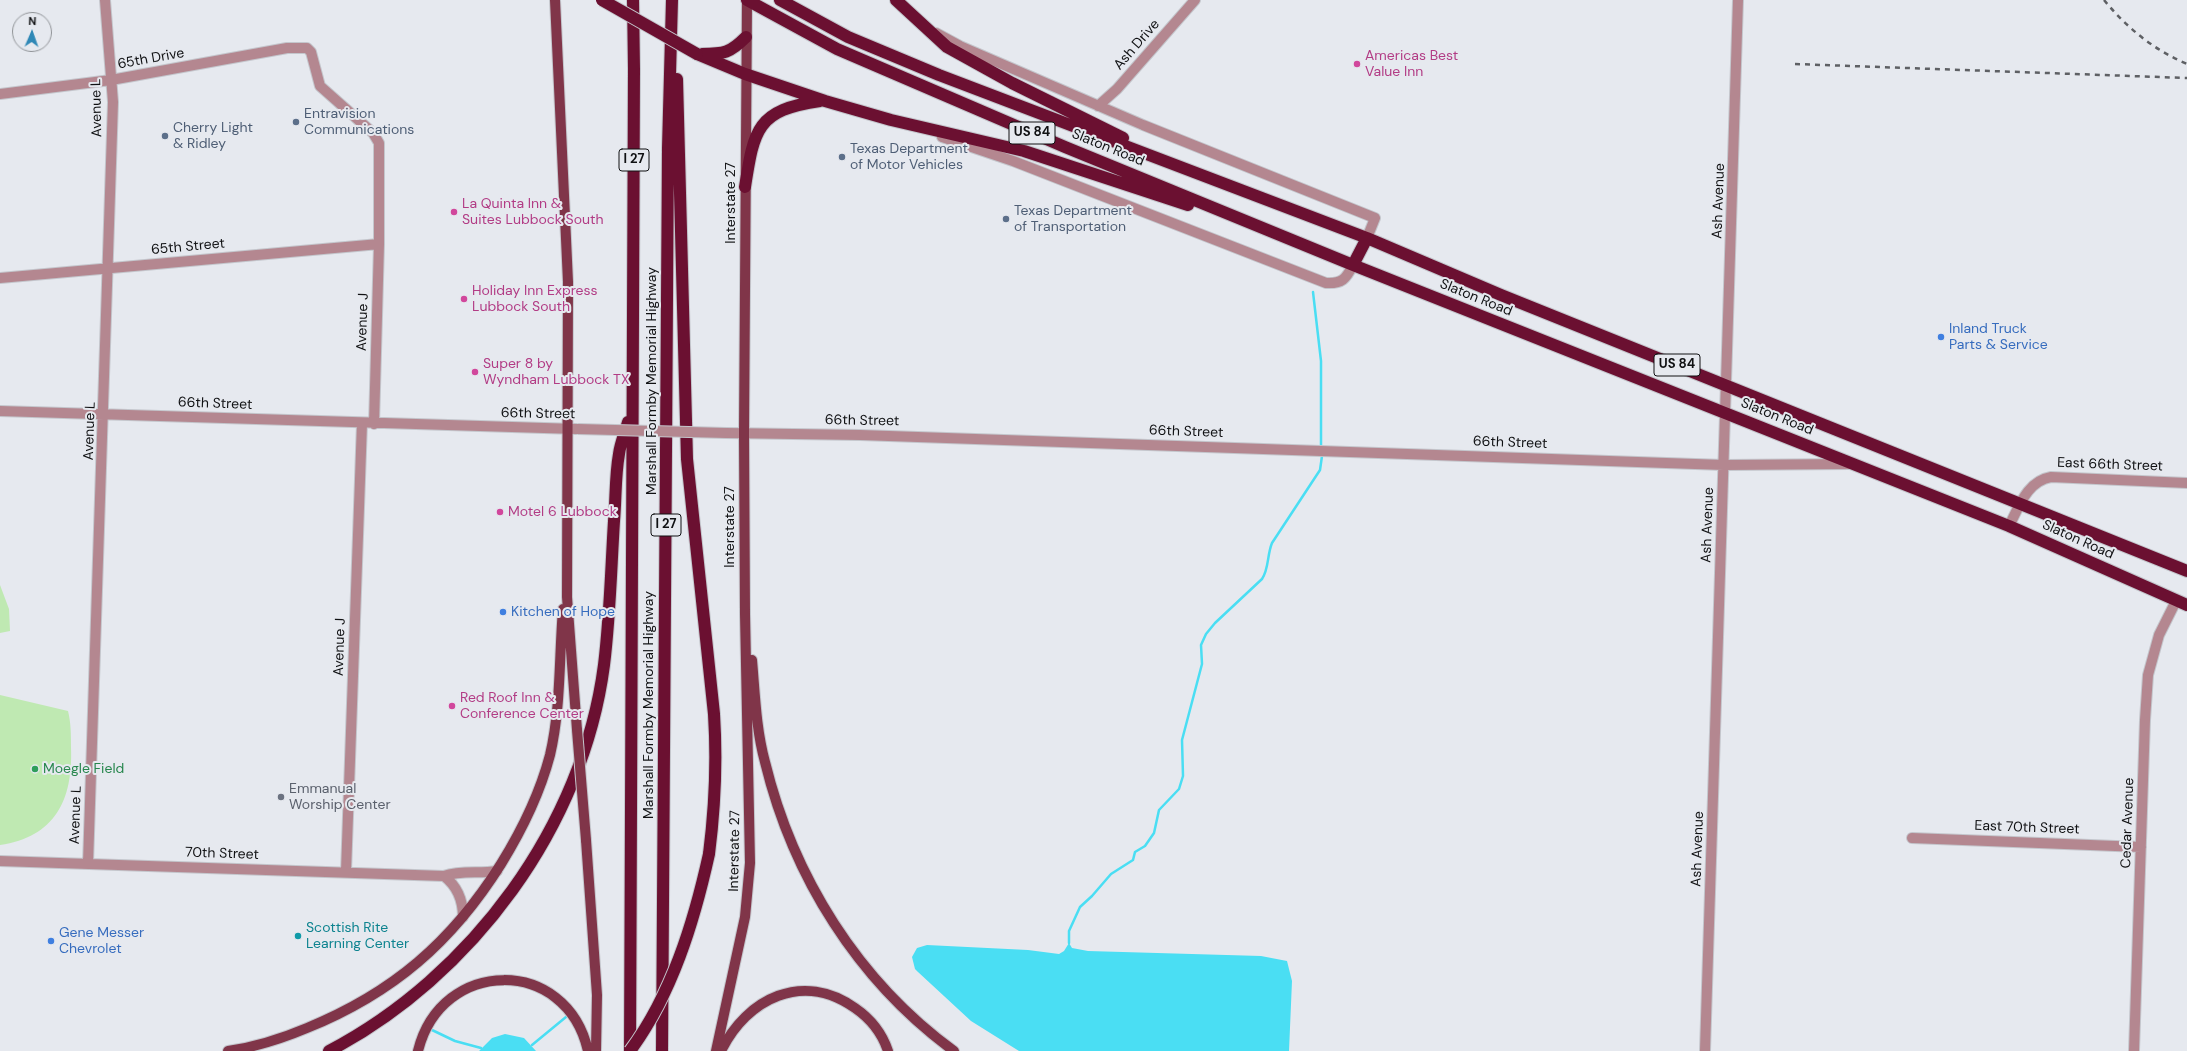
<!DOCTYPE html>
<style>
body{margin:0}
#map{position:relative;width:2187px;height:1051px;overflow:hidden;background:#e6e9ef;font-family:"DM Sans",sans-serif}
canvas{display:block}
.north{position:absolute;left:12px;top:12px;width:40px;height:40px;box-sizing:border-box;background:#e6e9ef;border:1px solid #909397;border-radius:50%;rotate:2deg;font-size:11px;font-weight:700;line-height:16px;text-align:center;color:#101113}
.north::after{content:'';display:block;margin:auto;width:14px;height:18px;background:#2f88b6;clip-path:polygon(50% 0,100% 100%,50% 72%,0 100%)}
</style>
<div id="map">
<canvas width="2187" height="1051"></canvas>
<div class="north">N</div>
</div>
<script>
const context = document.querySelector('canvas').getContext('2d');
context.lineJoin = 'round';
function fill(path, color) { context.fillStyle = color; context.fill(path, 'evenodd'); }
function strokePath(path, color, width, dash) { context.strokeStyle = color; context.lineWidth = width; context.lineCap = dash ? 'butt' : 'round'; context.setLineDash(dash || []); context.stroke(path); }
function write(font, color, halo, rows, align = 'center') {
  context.font = font + ' "DM Sans",sans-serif'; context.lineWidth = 4; context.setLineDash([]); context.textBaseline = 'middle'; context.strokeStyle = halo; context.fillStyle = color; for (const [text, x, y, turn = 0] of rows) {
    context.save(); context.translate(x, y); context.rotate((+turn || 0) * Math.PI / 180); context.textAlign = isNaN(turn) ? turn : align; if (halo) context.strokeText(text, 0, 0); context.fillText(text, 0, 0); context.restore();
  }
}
const green = new Path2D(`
 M 0,585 L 9,609 L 10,631 L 0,633 Z
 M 0,695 L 68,711 C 71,723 71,735 71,748 C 73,800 55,837 0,845 Z`);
const water = new Path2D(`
 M 1069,943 L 1072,948 L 1088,951 L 1261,956 L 1287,961 L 1292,981 L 1289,1051 L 1019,1051 L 971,1021 L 918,972 L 915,969 L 912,957 L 917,948 L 927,945 L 1028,950 L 1059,954 L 1064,951 Z
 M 505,1034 L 524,1038 L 536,1051 L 479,1051 L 492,1038 Z`);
const stream = new Path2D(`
 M 1313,292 L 1321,361 L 1321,446
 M 1069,943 L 1069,931 L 1080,907 L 1092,896 L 1111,874 L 1133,860 L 1135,852 L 1145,846 L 1154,833 L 1159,810 L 1179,789 L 1183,776 L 1182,740 L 1202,664 L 1201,645 L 1206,634 L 1215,623 L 1262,579 C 1269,569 1267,555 1272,543 L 1320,470 L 1322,456
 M 432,1030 L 455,1041 L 481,1048
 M 532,1045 L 566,1017`);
const minor = new Path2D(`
 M 936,33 L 960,46 L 1143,125 L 1375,218 L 1367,238
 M 0,94 L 111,80 L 287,48 L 307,48 L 311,52 L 320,86 L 373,133 L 379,143 L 379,244 L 374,424
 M 1098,106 L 1117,89 L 1195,0
 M 942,137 L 1013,161 L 1326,283 C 1342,284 1346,279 1353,265
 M 0,278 L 379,244
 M 0,411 L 576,429
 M 726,433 L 860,435 L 1724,465 L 1849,464
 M 2009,526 C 2019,507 2027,481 2051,477 L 2187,483
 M 1912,838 L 2141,847
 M 0,861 L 444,876 C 461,870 479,874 497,871
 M 88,864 L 113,102 L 105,0
 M 346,872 L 362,423
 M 444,876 C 457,886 463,900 463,917
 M 1705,1051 L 1738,0
 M 2134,1051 L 2145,720 L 2148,675 L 2159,635 L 2176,601`);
const major = new Path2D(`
 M 555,0 L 568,282 L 567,597 L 577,730
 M 752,660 C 755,694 756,729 765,762 C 793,877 858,981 954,1051
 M 586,840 L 597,995 L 596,1051
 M 228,1051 C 255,1047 281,1039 307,1028 C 393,993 452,942 501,864 C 522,830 540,793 550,755 C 561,708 559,658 563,609
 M 418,1051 C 441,957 567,956 588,1051
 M 716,1051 L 745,917 L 750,863 L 745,614 L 744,434 L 747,0
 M 721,1051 C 747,998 803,971 855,1008 C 871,1019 882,1033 888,1051`);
const highway = new Path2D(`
 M 747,0 L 837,49 L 1065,147 L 1353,265 L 2009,526 L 2187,605
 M 780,0 L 848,37 L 939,75 L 1367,238 L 1501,295 L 2187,571
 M 896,0 L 947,47 L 1012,83 L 1123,138
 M 697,54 L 745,74 L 825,101 L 891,120 L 1024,151 L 1188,205
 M 702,54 C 724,54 730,53 746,37
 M 677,79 L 687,459 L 714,714 C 717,761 715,807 709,854
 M 745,187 C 754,129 757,110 820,101
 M 1353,265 L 1367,238
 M 329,1051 C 472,976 583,826 604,665 C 610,617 611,569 614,521 C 616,499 615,476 619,454 C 620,444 625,433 628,422
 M 630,1051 L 634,69 L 633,0
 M 662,1051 L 668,148 L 672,0`);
const rail = new Path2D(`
 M 2104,0 C 2127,28 2154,50 2187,64
 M 1795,64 L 2187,78`);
const minorBridge = new Path2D(`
 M 578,429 L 726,433`);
const majorBridge = new Path2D(`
 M 577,730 L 586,840`);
const highwayBridge = new Path2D(`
 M 602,0 L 697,54
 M 630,1051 C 672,994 694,922 709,854`);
const markers = [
 [1357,64,4,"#d1479c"],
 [296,122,4,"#5c6f8a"],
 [165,136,4,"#5c6f8a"],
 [842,157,4,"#5c6f8a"],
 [454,212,4,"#d1479c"],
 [1006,219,4,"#5c6f8a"],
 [464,299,4,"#d1479c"],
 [1941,337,4,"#3f7fe0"],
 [475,372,4,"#d1479c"],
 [500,512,4,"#d1479c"],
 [503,612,4,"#3f7fe0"],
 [452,706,4,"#d1479c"],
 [35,769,4,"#2e9e5b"],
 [281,797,4,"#6b7280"],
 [298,936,4,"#0f9aa8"],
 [51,941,4,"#3f7fe0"]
];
const shields = [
 [1032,133,46],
 [634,160,30],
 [1677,365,46],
 [666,525,30]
];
const shieldNames = [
 ["US 84",1032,133],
 ["I 27",634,160],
 ["US 84",1677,365],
 ["I 27",666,525]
];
const streetNames = [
 ["Ash Drive",1137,45,-49],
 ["65th Drive",151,59,-10],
 ["Avenue L",97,108,-91],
 ["Slaton Road",1108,148,22],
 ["Ash Avenue",1719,201,-88],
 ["Interstate 27",731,203,-90],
 ["65th Street",188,247,-5],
 ["Slaton Road",1476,298,22],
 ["Avenue J",363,322,-88],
 ["Marshall Formby Memorial Highway",652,381,-90],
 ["66th Street",215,404,2],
 ["66th Street",538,414,1],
 ["Slaton Road",1777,417,22],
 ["66th Street",862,421,1],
 ["Avenue L",90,431,-88],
 ["66th Street",1186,432,2],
 ["66th Street",1510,443,2],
 ["East 66th Street",2110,465,2],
 ["Ash Avenue",1708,525,-88],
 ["Interstate 27",730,527,-90],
 ["Slaton Road",2078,540,24],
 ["Avenue J",340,647,-88],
 ["Marshall Formby Memorial Highway",649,705,-90],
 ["Avenue L",76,815,-88],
 ["Cedar Avenue",2128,823,-88],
 ["East 70th Street",2027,828,2],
 ["Ash Avenue",1698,849,-88],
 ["Interstate 27",735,851,-89],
 ["70th Street",222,854,2]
];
const hotelNames = [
 ["Americas Best",1365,56],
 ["Value Inn",1365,72],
 ["La Quinta Inn &",462,204],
 ["Suites Lubbock South",462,220],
 ["Holiday Inn Express",472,291],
 ["Lubbock South",472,307],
 ["Super 8 by",483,364],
 ["Wyndham Lubbock TX",483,380],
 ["Motel 6 Lubbock",508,512],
 ["Red Roof Inn &",460,698],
 ["Conference Center",460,714]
];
const serviceNames = [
 ["Entravision",304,114],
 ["Communications",304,130],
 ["Cherry Light",173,128],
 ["& Ridley",173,144],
 ["Texas Department",850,149],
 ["of Motor Vehicles",850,165],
 ["Texas Department",1014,211],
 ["of Transportation",1014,227]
];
const shopNames = [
 ["Inland Truck",1949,329],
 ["Parts & Service",1949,345],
 ["Kitchen of Hope",511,612],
 ["Gene Messer",59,933],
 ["Chevrolet",59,949]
];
const leisureNames = [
 ["Moegle Field",43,769]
];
const worshipNames = [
 ["Emmanual",289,789],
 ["Worship Center",289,805]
];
const cultureNames = [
 ["Scottish Rite",306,928],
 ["Learning Center",306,944]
];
fill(green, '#bfe9b2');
fill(water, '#4adef3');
strokePath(stream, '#4adef3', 2.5);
strokePath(minor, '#c4c6cc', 12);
strokePath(major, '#c4c6cc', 12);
strokePath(highway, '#c4c6cc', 14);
strokePath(minor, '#b48790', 10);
strokePath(major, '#803549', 10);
strokePath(highway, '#6b1031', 12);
strokePath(rail, '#5e6064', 2.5, [5, 5]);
strokePath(minorBridge, '#c4c6cc', 12, []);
strokePath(majorBridge, '#c4c6cc', 12, []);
strokePath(highwayBridge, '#c4c6cc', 14, []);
strokePath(minorBridge, '#b48790', 10);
strokePath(majorBridge, '#803549', 10);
strokePath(highwayBridge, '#6b1031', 12);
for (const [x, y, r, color] of markers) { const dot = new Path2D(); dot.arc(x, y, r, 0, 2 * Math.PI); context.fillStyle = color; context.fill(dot); strokePath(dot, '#e6e9ef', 1.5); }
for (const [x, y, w] of shields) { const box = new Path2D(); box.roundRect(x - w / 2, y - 11, w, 22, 3); context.fillStyle = '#e6e9ef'; context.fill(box); strokePath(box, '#101113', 1); }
write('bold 13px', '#101113', null, shieldNames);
write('14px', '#101113', '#e6e9ef', streetNames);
write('14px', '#b23c85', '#e6e9ef', hotelNames, 'left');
write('14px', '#4e5e75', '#e6e9ef', serviceNames, 'left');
write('14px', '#366cbe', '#e6e9ef', shopNames, 'left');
write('14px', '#27864d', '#e6e9ef', leisureNames, 'left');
write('14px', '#5b616d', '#e6e9ef', worshipNames, 'left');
write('14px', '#0d838f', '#e6e9ef', cultureNames, 'left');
</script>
